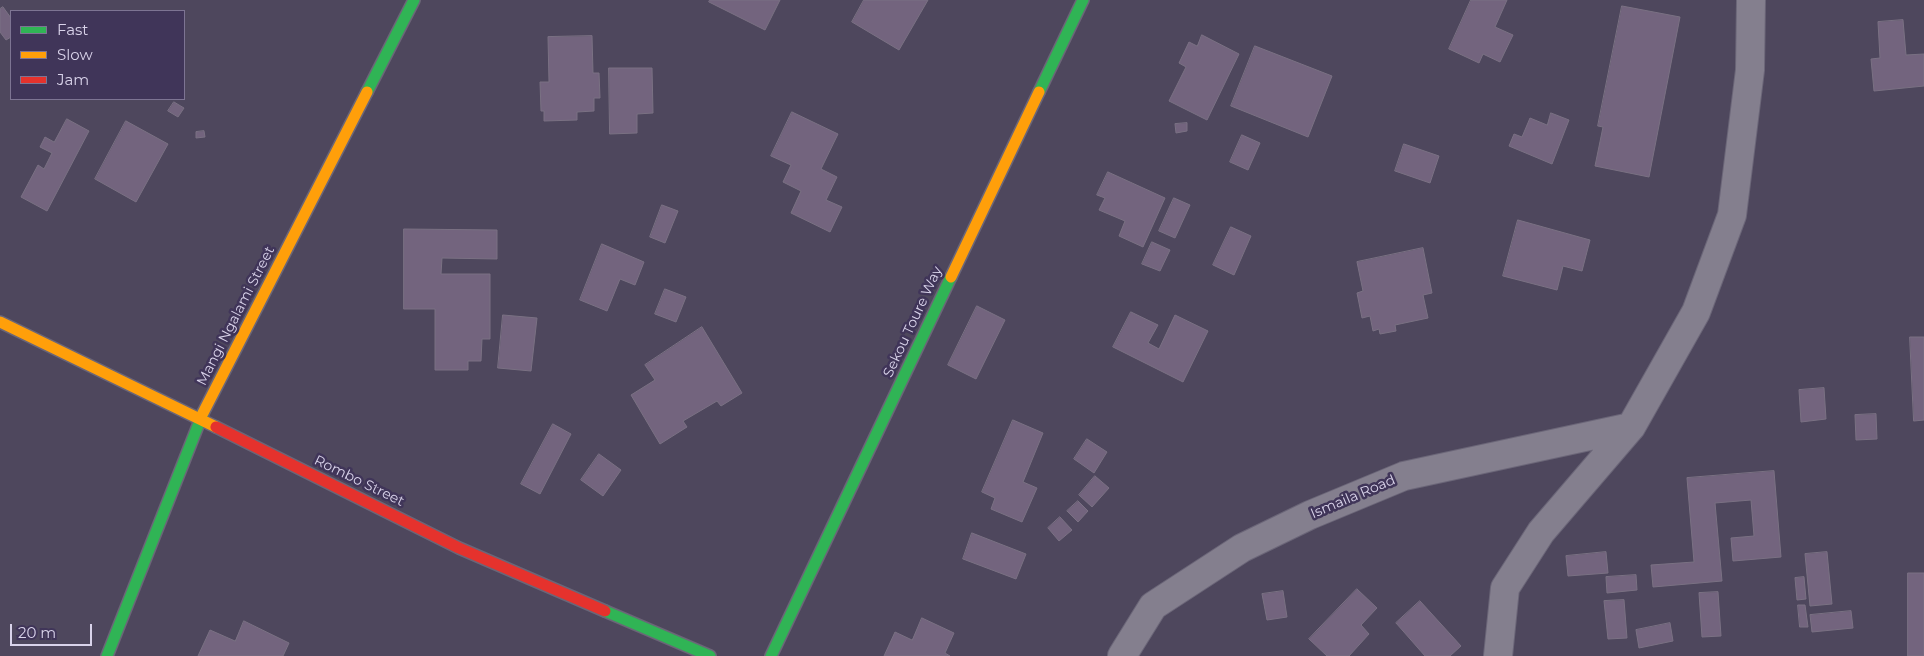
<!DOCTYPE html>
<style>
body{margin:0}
#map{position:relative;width:1924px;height:656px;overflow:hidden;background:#4e475d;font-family:Montserrat,sans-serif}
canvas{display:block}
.legend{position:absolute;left:10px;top:10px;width:175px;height:90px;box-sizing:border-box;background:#403559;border:1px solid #7d7493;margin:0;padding:6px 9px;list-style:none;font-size:15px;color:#d9d3ea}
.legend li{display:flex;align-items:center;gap:10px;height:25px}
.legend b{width:25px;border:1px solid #7d7493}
.scale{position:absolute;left:10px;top:624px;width:82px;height:22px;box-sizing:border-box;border:2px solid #d9d3ea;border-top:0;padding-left:6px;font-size:15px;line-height:18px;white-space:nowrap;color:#d9d3ea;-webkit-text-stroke:4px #403559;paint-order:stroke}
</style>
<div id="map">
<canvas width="1924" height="656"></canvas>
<ul class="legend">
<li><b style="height:6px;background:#30b455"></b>Fast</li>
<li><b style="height:6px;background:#ff9f0a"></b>Slow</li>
<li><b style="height:6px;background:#e5322d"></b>Jam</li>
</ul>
<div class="scale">20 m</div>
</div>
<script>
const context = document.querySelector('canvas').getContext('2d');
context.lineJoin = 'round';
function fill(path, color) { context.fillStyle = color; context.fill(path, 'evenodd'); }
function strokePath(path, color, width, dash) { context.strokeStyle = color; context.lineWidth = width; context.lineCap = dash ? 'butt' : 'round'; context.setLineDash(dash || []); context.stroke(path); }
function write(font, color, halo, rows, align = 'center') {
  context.font = font + ' Montserrat,sans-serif'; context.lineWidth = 5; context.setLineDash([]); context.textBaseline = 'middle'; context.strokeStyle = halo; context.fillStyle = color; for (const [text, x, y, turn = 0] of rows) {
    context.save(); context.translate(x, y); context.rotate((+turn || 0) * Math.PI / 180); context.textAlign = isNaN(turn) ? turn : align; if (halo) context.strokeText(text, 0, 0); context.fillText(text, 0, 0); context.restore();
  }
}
const building = new Path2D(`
 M 710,0 L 780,0 L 765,30 L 709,2 Z
 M 864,0 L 928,0 L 899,50 L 852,22 Z
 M 1471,0 L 1507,0 L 1495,27 L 1513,35 L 1500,62 L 1483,54 L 1479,63 L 1449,49 Z
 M 1622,6 L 1680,17 L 1649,177 L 1595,166 L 1603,127 L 1598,126 Z
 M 3,7 L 11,18 L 11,37 L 6,40 L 0,32 L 0,9 Z
 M 1903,20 L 1906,55 L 1924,54 L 1924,86 L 1874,91 L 1871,59 L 1880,58 L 1878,22 Z
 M 1202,35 L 1239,54 L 1207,120 L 1169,101 L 1186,67 L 1179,63 L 1189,42 L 1197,46 Z
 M 592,36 L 593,73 L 599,73 L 600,98 L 594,98 L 594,111 L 577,112 L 577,120 L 544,121 L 544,111 L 541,111 L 540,82 L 549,82 L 548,37 Z
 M 1255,46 L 1332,76 L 1308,137 L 1231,106 Z
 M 609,68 L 652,68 L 653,113 L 637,114 L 637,133 L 610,134 Z
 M 174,102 L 184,108 L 178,117 L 168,111 Z
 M 792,112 L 838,134 L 821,169 L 837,177 L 826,200 L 842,207 L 830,232 L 791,213 L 801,191 L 783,182 L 791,165 L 771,156 Z
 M 1551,113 L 1569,120 L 1552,164 L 1509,146 L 1514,134 L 1522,137 L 1530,118 L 1547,125 Z
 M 67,119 L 89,131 L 47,211 L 21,197 L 38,165 L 44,169 L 52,153 L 40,147 L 45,137 L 54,142 Z
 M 126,121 L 168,144 L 136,202 L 95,179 Z
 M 1187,123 L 1187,131 L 1176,133 L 1175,124 Z
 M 204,131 L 205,137 L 196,138 L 196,132 Z
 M 1242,135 L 1260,143 L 1248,170 L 1230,162 Z
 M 1404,144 L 1439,156 L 1430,183 L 1395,171 Z
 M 1108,172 L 1165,198 L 1143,247 L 1119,236 L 1125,221 L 1099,210 L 1105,198 L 1097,195 Z
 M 1174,198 L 1190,205 L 1175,238 L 1159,231 Z
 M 662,205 L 678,211 L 665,243 L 650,237 Z
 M 1518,220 L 1590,240 L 1582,271 L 1563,266 L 1557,290 L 1503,276 Z
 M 1231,227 L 1251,236 L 1234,275 L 1213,265 Z
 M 404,229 L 497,230 L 497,259 L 442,258 L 441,274 L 490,274 L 490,339 L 482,339 L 481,361 L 468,361 L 468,370 L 435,370 L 435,309 L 404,309 Z
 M 1152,242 L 1170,250 L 1160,271 L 1142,264 Z
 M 602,244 L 644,262 L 635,285 L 620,279 L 607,311 L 580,300 Z
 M 1423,248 L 1432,293 L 1423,295 L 1428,318 L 1395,325 L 1396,331 L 1380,334 L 1379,329 L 1373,331 L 1370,316 L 1362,318 L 1357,293 L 1363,291 L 1357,262 Z
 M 665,289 L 686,297 L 676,322 L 655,314 Z
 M 977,306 L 1005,320 L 976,379 L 948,365 Z
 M 1131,312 L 1158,325 L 1148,343 L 1159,349 L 1175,315 L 1208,331 L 1183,382 L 1113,347 Z
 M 503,315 L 537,318 L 531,371 L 498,368 Z
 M 702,327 L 742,393 L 721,406 L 717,401 L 683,421 L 687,427 L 660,444 L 631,395 L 655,380 L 645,365 Z
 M 1910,337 L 1924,337 L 1924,420 L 1914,421 Z
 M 1824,388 L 1826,419 L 1801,422 L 1799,390 Z
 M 1876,414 L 1877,439 L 1856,440 L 1855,415 Z
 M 1013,420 L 1043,433 L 1023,482 L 1037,488 L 1022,522 L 991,509 L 995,498 L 982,492 Z
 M 553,424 L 571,434 L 540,494 L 521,484 Z
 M 1087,439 L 1107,452 L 1094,473 L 1074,459 Z
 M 599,454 L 621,470 L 603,496 L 581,480 Z
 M 1774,471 L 1781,557 L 1733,561 L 1731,538 L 1754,536 L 1751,500 L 1715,503 L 1722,581 L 1653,587 L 1651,565 L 1694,562 L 1687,478 Z
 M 1095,476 L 1109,488 L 1092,507 L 1079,495 Z
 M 1078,501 L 1088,511 L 1078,522 L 1067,511 Z
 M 1060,517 L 1072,530 L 1059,541 L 1048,528 Z
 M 972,533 L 1026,554 L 1016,579 L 963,559 Z
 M 1606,552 L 1608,573 L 1568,576 L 1566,556 Z
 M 1827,552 L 1832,604 L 1810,606 L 1805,554 Z
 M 1908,573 L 1924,573 L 1924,656 L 1908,656 Z
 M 1636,575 L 1637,590 L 1607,593 L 1606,577 Z
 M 1804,577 L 1806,599 L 1797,600 L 1795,578 Z
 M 1357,589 L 1377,608 L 1361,625 L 1369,634 L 1349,656 L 1327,656 L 1309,639 Z
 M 1283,591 L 1287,617 L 1267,620 L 1262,594 Z
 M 1718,592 L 1721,636 L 1702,637 L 1699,593 Z
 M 1624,600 L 1627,638 L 1608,639 L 1604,601 Z
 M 1420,601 L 1461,646 L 1450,656 L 1425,656 L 1396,623 Z
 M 1798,605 L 1805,605 L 1808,627 L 1800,627 Z
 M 1851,611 L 1853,628 L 1812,632 L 1810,615 Z
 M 922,618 L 954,633 L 945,653 L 950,656 L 884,656 L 895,632 L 912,640 Z
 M 244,621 L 289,643 L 283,656 L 198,656 L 210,630 L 235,641 Z
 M 1670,623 L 1673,641 L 1639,648 L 1636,630 Z`);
const street = new Path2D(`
 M 1122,656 L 1153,606 L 1242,548 L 1310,515 L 1404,476 L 1631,427
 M 1498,656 L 1505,588 L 1541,532 L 1631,427 L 1696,312 L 1732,215 L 1750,70 L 1751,0`);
const fast = new Path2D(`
 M 367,92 L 414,0
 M 1039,92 L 1083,0
 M 605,611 L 710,656
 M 107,656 L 203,413
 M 771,656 L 951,277`);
const slow = new Path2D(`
 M 951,277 L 1039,92
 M 0,322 L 216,427
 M 203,413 L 367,92`);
const jam = new Path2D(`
 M 216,427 L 459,548 L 605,611`);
const streetNames = [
 ["Mangi Ngalami Street",236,316,-63],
 ["Sekou Toure Way",913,322,-65],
 ["Rombo Street",359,481,26],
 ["Ismaila Road",1353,497,-23]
];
fill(building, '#73647e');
strokePath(building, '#7a7183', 1);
strokePath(street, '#6b6678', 30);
strokePath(fast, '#6b6678', 14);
strokePath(slow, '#6b6678', 14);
strokePath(jam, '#6b6678', 14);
strokePath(street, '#847f8e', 28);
strokePath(fast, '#30b455', 11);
strokePath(slow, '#ff9f0a', 11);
strokePath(jam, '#e5322d', 11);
write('14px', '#d9d3ea', '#403559', streetNames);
</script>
